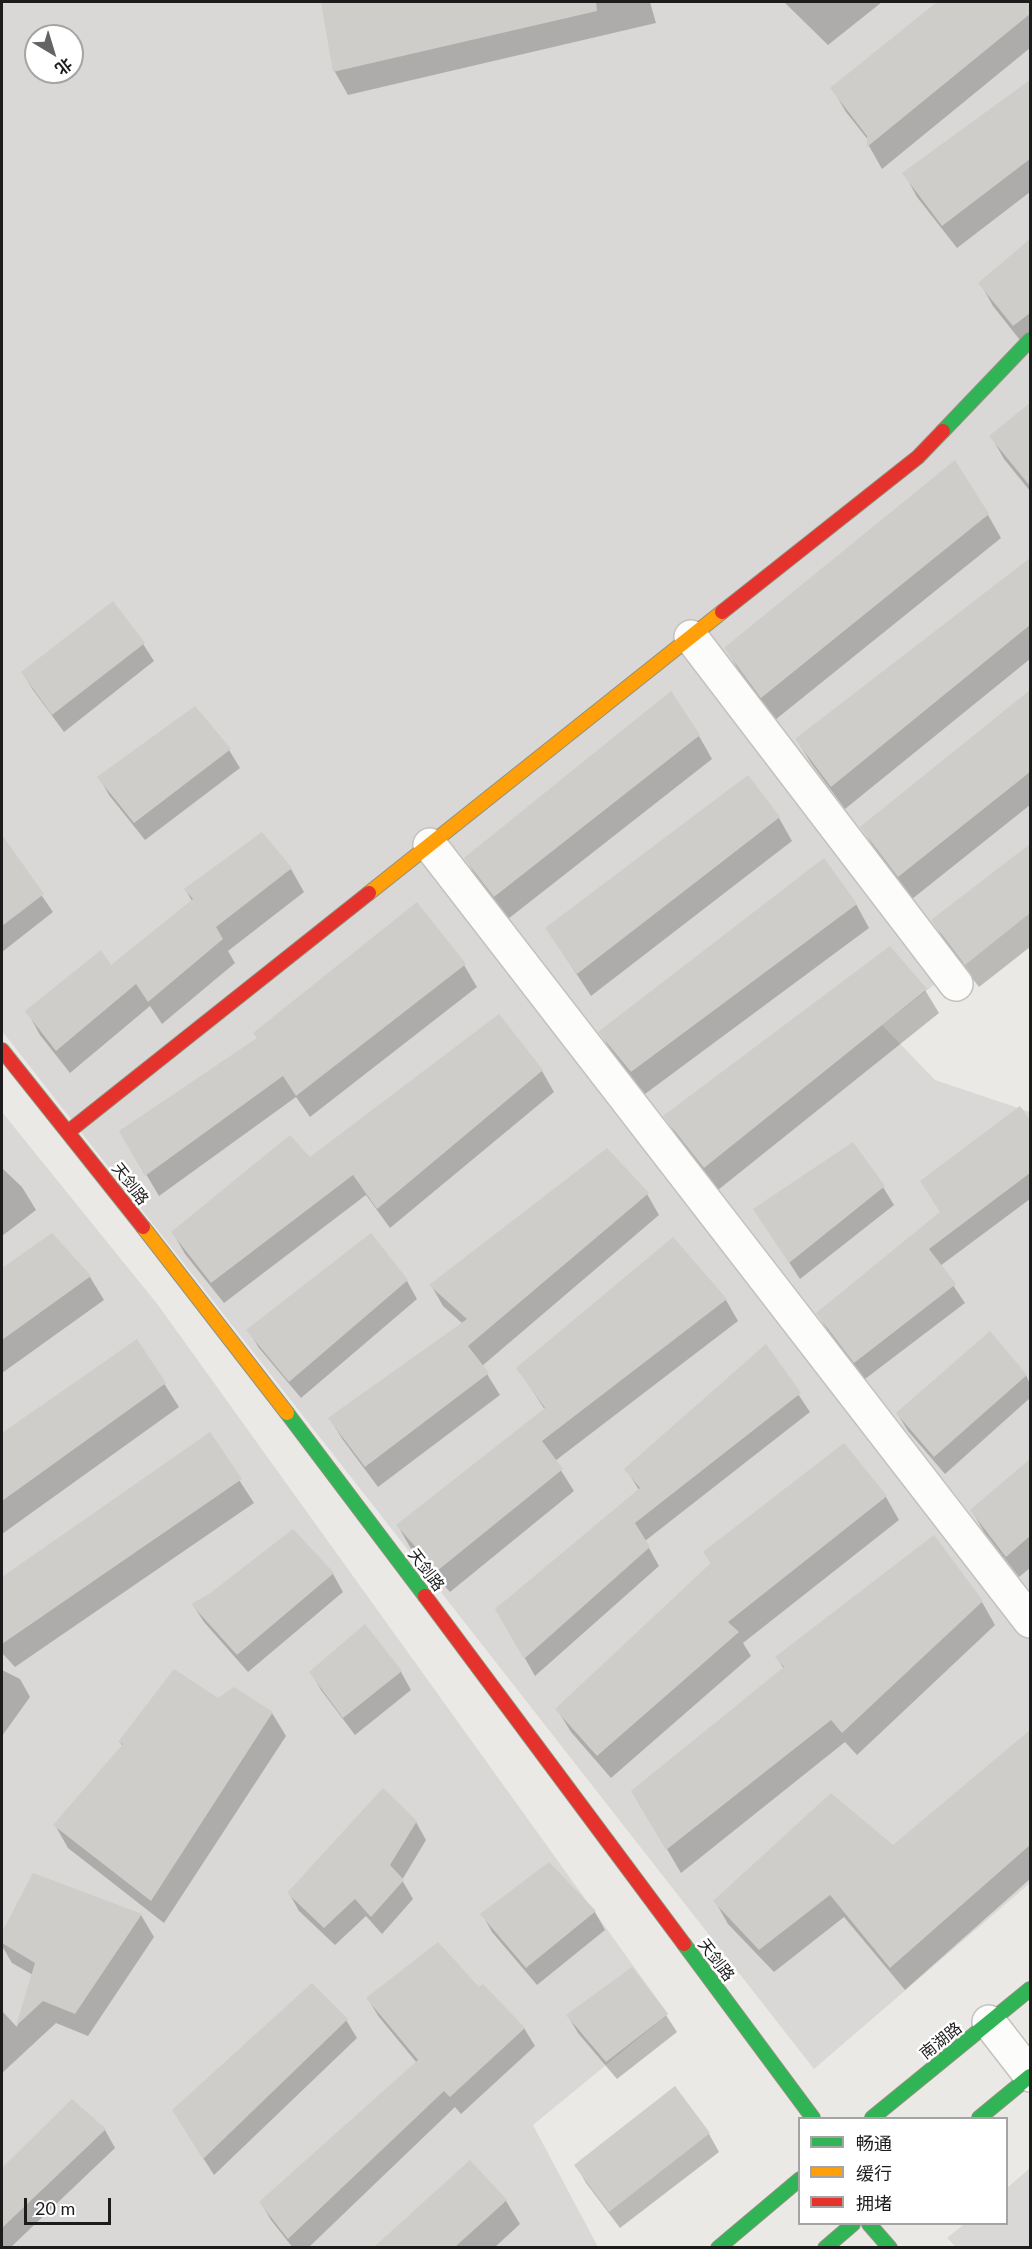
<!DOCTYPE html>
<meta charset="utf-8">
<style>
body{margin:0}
#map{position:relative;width:1032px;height:2249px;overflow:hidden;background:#eae9e5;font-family:Lato,"Noto Sans SC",sans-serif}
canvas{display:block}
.frame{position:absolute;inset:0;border:3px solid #1c1c1c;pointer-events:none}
.legend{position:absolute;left:798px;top:2117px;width:210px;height:108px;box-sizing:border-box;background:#fff;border:2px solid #a4a4a4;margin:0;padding:8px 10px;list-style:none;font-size:18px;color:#1c1c1c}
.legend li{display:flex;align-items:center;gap:12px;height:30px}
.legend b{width:30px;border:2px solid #a4a4a4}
.north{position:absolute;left:24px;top:24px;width:60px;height:60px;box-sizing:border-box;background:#fff;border:2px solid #a4a4a4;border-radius:50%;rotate:142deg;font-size:16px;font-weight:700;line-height:24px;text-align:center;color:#1c1c1c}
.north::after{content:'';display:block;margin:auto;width:21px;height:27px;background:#646462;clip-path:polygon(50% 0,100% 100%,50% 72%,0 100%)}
.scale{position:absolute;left:24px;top:2198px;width:87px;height:27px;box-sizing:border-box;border:3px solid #1c1c1c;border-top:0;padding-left:8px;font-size:18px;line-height:21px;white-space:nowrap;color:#1c1c1c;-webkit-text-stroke:4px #fff;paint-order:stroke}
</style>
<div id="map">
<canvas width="1032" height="2249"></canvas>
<div class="frame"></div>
<ul class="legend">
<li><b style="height:8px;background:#30b455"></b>畅通</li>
<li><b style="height:8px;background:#ff9f0a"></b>缓行</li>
<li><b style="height:8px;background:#e5322d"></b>拥堵</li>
</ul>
<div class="north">北</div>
<div class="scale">20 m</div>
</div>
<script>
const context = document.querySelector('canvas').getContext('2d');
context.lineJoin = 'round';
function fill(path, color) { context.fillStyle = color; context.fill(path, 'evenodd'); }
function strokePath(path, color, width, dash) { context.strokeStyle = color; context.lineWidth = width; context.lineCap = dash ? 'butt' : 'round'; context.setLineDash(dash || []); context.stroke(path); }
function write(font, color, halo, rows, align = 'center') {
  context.font = font + ' Lato,"Noto Sans SC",sans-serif'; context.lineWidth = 5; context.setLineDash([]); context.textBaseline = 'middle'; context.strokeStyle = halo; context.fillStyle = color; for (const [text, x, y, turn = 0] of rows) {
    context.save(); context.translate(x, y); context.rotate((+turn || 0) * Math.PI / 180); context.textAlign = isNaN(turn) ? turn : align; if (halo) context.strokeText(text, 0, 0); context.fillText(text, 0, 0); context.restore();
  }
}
const residential = new Path2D(`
 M 2,2 L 1030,2 L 1030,911 L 882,1025 L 935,1080 L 1030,1112 L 1030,1883 L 814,2069 L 2,1031 ZM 36,36 L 72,36 L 72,72 L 36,72 Z
 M 2,1112 L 158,1305 L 668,2014 L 533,2125 L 598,2247 L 2,2247 Z
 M 1030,2168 L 1030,2247 L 956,2247 L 947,2238 L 964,2224 L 1006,2224 L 1007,2188 Z`);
const shadow = new Path2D(`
 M 322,2 L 650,2 L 656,23 L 348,95 L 335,72 Z
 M 784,2 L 882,2 L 828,45 Z
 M 939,2 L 1030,2 L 1030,48 L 882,169 L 869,146 L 869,141 L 846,112 L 832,88 Z
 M 1030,82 L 1030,192 L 957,248 L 917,197 L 904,173 Z
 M 1030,241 L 1030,346 L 1027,349 L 993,306 L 980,283 Z
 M 1030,405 L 1030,491 L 1004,459 L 991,436 Z
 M 988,515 L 1001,538 L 775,720 L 739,671 L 726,648 Z
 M 1027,563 L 1030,567 L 1030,659 L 845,809 L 811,763 L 797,740 Z
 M 143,644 L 154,661 L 64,732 L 33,690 L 22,672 Z
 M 1030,692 L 1030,805 L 912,899 L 875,850 L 862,827 Z
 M 699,736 L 712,759 L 508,919 L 479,882 L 466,859 Z
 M 229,750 L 240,768 L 145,840 L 109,795 L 99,777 Z
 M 748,777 L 779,818 L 792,841 L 591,996 L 547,929 Z
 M 1030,845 L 1030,947 L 979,987 L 946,944 L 933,920 Z
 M 12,852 L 53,912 L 2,952 L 2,860 Z
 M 291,869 L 304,892 L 228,951 L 235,963 L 162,1024 L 150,1006 L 70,1073 L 40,1035 L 27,1011 L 111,967 L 192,901 L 185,889 Z
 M 856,904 L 869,928 L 645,1094 L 613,1055 L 600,1032 Z
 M 464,965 L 477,987 L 310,1117 L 296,1097 L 159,1196 L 121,1132 L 258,1039 Z
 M 925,990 L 939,1013 L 718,1190 L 679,1140 L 665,1116 Z
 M 542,1071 L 554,1092 L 390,1228 L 366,1195 L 224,1303 L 185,1254 L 173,1233 L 310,1159 Z
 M 1019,1108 L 1030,1122 L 1030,1199 L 940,1266 L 965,1303 L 865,1379 L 828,1331 L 818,1314 L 941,1213 Z
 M 2,1168 L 22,1187 L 36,1210 L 2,1236 Z
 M 883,1187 L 894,1205 L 800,1279 L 766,1227 Z
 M 647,1194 L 659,1215 L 482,1366 L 500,1395 L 378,1487 L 343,1440 L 330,1419 L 463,1324 L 443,1306 L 431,1285 Z
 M 52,1235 L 90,1277 L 104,1300 L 2,1373 L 2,1270 Z
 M 370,1235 L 407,1281 L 417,1299 L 301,1398 L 259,1348 L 248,1330 Z
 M 726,1300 L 738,1321 L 555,1461 L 574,1491 L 450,1592 L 410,1547 L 398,1526 L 545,1410 L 518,1368 Z
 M 137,1341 L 179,1407 L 2,1534 L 2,1435 Z
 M 766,1346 L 810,1412 L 645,1541 L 659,1566 L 535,1676 L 497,1609 L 639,1490 L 626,1469 Z
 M 1026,1375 L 1030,1384 L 1030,1398 L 945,1474 L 908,1431 L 897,1413 Z
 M 210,1435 L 254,1503 L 15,1667 L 2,1653 L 2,1579 Z
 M 843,1445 L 886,1497 L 899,1520 L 743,1643 L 751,1656 L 611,1778 L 571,1732 L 557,1709 L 712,1565 L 705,1553 Z
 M 1030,1461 L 1030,1568 L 1019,1577 L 984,1532 L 972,1511 Z
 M 293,1531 L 333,1574 L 343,1592 L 248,1672 L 204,1622 L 193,1605 L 210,1595 Z
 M 982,1602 L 995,1625 L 857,1755 L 845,1742 L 681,1873 L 633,1791 L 784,1669 L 777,1658 Z
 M 365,1626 L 401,1672 L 411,1690 L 355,1735 L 321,1690 L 311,1672 Z
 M 2,1670 L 20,1679 L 30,1697 L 2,1736 Z
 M 218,1700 L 272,1713 L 286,1736 L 164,1923 L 68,1848 L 55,1825 L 123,1747 L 120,1742 Z
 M 1030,1731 L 1030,1879 L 905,1990 L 844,1917 L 774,1972 L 728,1924 L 715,1901 L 893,1847 Z
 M 416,1822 L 426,1840 L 402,1880 L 413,1899 L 382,1934 L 366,1916 L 335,1945 L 299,1911 L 289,1893 Z
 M 549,1864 L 595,1912 L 605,1930 L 537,1985 L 492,1932 L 482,1914 Z
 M 34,1875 L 141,1915 L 154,1937 L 88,2036 L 56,2023 L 2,2073 L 2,2011 L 17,2027 L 33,1975 L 12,1963 L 2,1946 L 2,1936 Z
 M 479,1990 L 524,2028 L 535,2046 L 461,2114 L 455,2107 L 308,2248 L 293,2248 L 271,2220 L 261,2203 L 417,2063 L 379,2017 L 368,1999 Z
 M 666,2015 L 677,2032 L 617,2079 L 578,2033 L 568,2016 Z
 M 346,2020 L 357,2038 L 214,2175 L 184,2128 Z
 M 72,2101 L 105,2130 L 115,2148 L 10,2248 L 2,2248 L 2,2170 Z
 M 709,2134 L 719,2152 L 620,2228 L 586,2183 L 576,2165 Z
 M 469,2162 L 506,2201 L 520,2224 L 494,2248 L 376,2248 Z`);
const building = new Path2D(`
 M 321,2 L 596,2 L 597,11 L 333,72 Z
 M 937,2 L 1030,2 L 1030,14 L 867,147 L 867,136 L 830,88 Z
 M 1030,80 L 1030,159 L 942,226 L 902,173 Z
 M 1030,239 L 1030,313 L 1013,326 L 978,283 Z
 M 1030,403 L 1030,486 L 989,436 Z
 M 955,460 L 989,514 L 761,698 L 724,648 Z
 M 1030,558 L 1030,625 L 831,787 L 795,739 Z
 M 113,601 L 145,643 L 52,715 L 21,672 Z
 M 1030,690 L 1030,772 L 898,877 L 860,827 Z
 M 671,691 L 700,735 L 494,897 L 464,858 Z
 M 195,706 L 231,749 L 134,823 L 97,777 Z
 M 748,775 L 780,817 L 577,974 L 545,928 Z
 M 262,832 L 292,868 L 216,927 L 223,939 L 148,1002 L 136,984 L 56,1051 L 25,1011 L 101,950 L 111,965 L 193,899 L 184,889 Z
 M 2,835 L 44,894 L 2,926 Z
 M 1030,844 L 1030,913 L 965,965 L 931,920 Z
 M 824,858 L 857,904 L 631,1072 L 598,1032 Z
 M 417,902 L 466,964 L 296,1096 L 283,1076 L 145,1176 L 119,1131 L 257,1038 L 253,1033 Z
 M 890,946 L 927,989 L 704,1168 L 663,1116 Z
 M 499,1014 L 543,1070 L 377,1209 L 353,1175 L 211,1283 L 171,1232 L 290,1135 L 310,1157 Z
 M 1020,1106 L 1030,1120 L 1030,1173 L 929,1249 L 956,1284 L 854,1363 L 816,1313 L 940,1212 L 920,1181 Z
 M 853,1142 L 885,1186 L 789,1263 L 753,1209 Z
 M 607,1148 L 649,1193 L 468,1346 L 489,1373 L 365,1467 L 328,1418 L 467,1319 L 429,1285 Z
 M 52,1233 L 91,1276 L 2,1340 L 2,1268 Z
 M 371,1233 L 408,1280 L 289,1382 L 246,1330 Z
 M 673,1237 L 727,1299 L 542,1441 L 563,1469 L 437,1571 L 396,1525 L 545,1408 L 516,1368 Z
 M 990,1331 L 1027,1375 L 934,1457 L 896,1413 Z
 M 137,1339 L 166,1383 L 2,1501 L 2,1433 Z
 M 766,1344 L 801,1393 L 635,1523 L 650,1547 L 524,1659 L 495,1609 L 640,1488 L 624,1469 Z
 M 210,1432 L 242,1479 L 2,1644 L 2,1577 Z
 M 844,1443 L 887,1496 L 728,1622 L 739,1632 L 597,1756 L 555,1709 L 711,1563 L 703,1552 Z
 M 1030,1459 L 1030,1536 L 1006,1557 L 970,1510 Z
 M 293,1529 L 334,1573 L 237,1655 L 191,1604 L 209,1594 Z
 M 934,1535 L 983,1601 L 842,1733 L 831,1720 L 666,1850 L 631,1791 L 784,1667 L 775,1657 Z
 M 365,1624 L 402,1671 L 343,1718 L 309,1672 Z
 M 174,1669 L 218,1698 L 234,1687 L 273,1712 L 151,1901 L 53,1825 L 123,1744 L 118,1742 Z
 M 1030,1730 L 1030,1845 L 890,1968 L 830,1895 L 759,1950 L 713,1901 L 831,1793 L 893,1845 Z
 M 383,1788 L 417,1821 L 390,1865 L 404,1880 L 371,1917 L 355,1899 L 324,1928 L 287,1893 Z
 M 549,1862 L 596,1911 L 526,1968 L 480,1914 Z
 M 33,1873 L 142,1914 L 75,2014 L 43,2001 L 16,2026 L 35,1963 L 2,1943 L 2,1932 Z
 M 438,1942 L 479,1987 L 483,1984 L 525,2028 L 450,2097 L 444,2091 L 288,2239 L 259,2202 L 418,2060 L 366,1998 Z
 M 632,1967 L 668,2014 L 606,2062 L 566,2015 Z
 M 312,1983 L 348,2019 L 203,2159 L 172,2110 Z
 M 675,2086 L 710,2133 L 609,2212 L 574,2165 Z
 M 72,2099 L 106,2129 L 2,2228 L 2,2168 Z
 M 470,2160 L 507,2200 L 455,2247 L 374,2247 Z`);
const street = new Path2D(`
 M 691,637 L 956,984
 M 430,845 L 1030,1621
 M 989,2022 L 1030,2075`);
const fast = new Path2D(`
 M 943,431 L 1030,340
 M 287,1413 L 425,1596
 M 684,1944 L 813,2118
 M 872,2118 L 1030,1989
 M 979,2118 L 1030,2076
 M 869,2224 L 890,2248
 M 718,2248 L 800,2179
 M 825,2248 L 853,2224`);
const slow = new Path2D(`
 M 369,893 L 722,612
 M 143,1227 L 287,1413`);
const jam = new Path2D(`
 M 722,612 L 918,457 L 943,431
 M 2,1050 L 143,1227
 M 68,1132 L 369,893
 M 425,1596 L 684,1944`);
const streetNames = [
 ["天剑路",130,1184,52],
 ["天剑路",426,1570,53],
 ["天剑路",716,1960,53],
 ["南湖路",941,2041,-39]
];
fill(residential, '#d9d8d6');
fill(shadow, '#0003');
fill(building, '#cecdca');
strokePath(street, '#c3c2c1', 36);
strokePath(fast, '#90927e', 16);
strokePath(slow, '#90927e', 16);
strokePath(jam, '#90927e', 16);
strokePath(street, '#fcfcfb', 33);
strokePath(fast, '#30b455', 14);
strokePath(slow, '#ff9f0a', 14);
strokePath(jam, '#e5322d', 14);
write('16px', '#1c1c1c', '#fff', streetNames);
</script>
